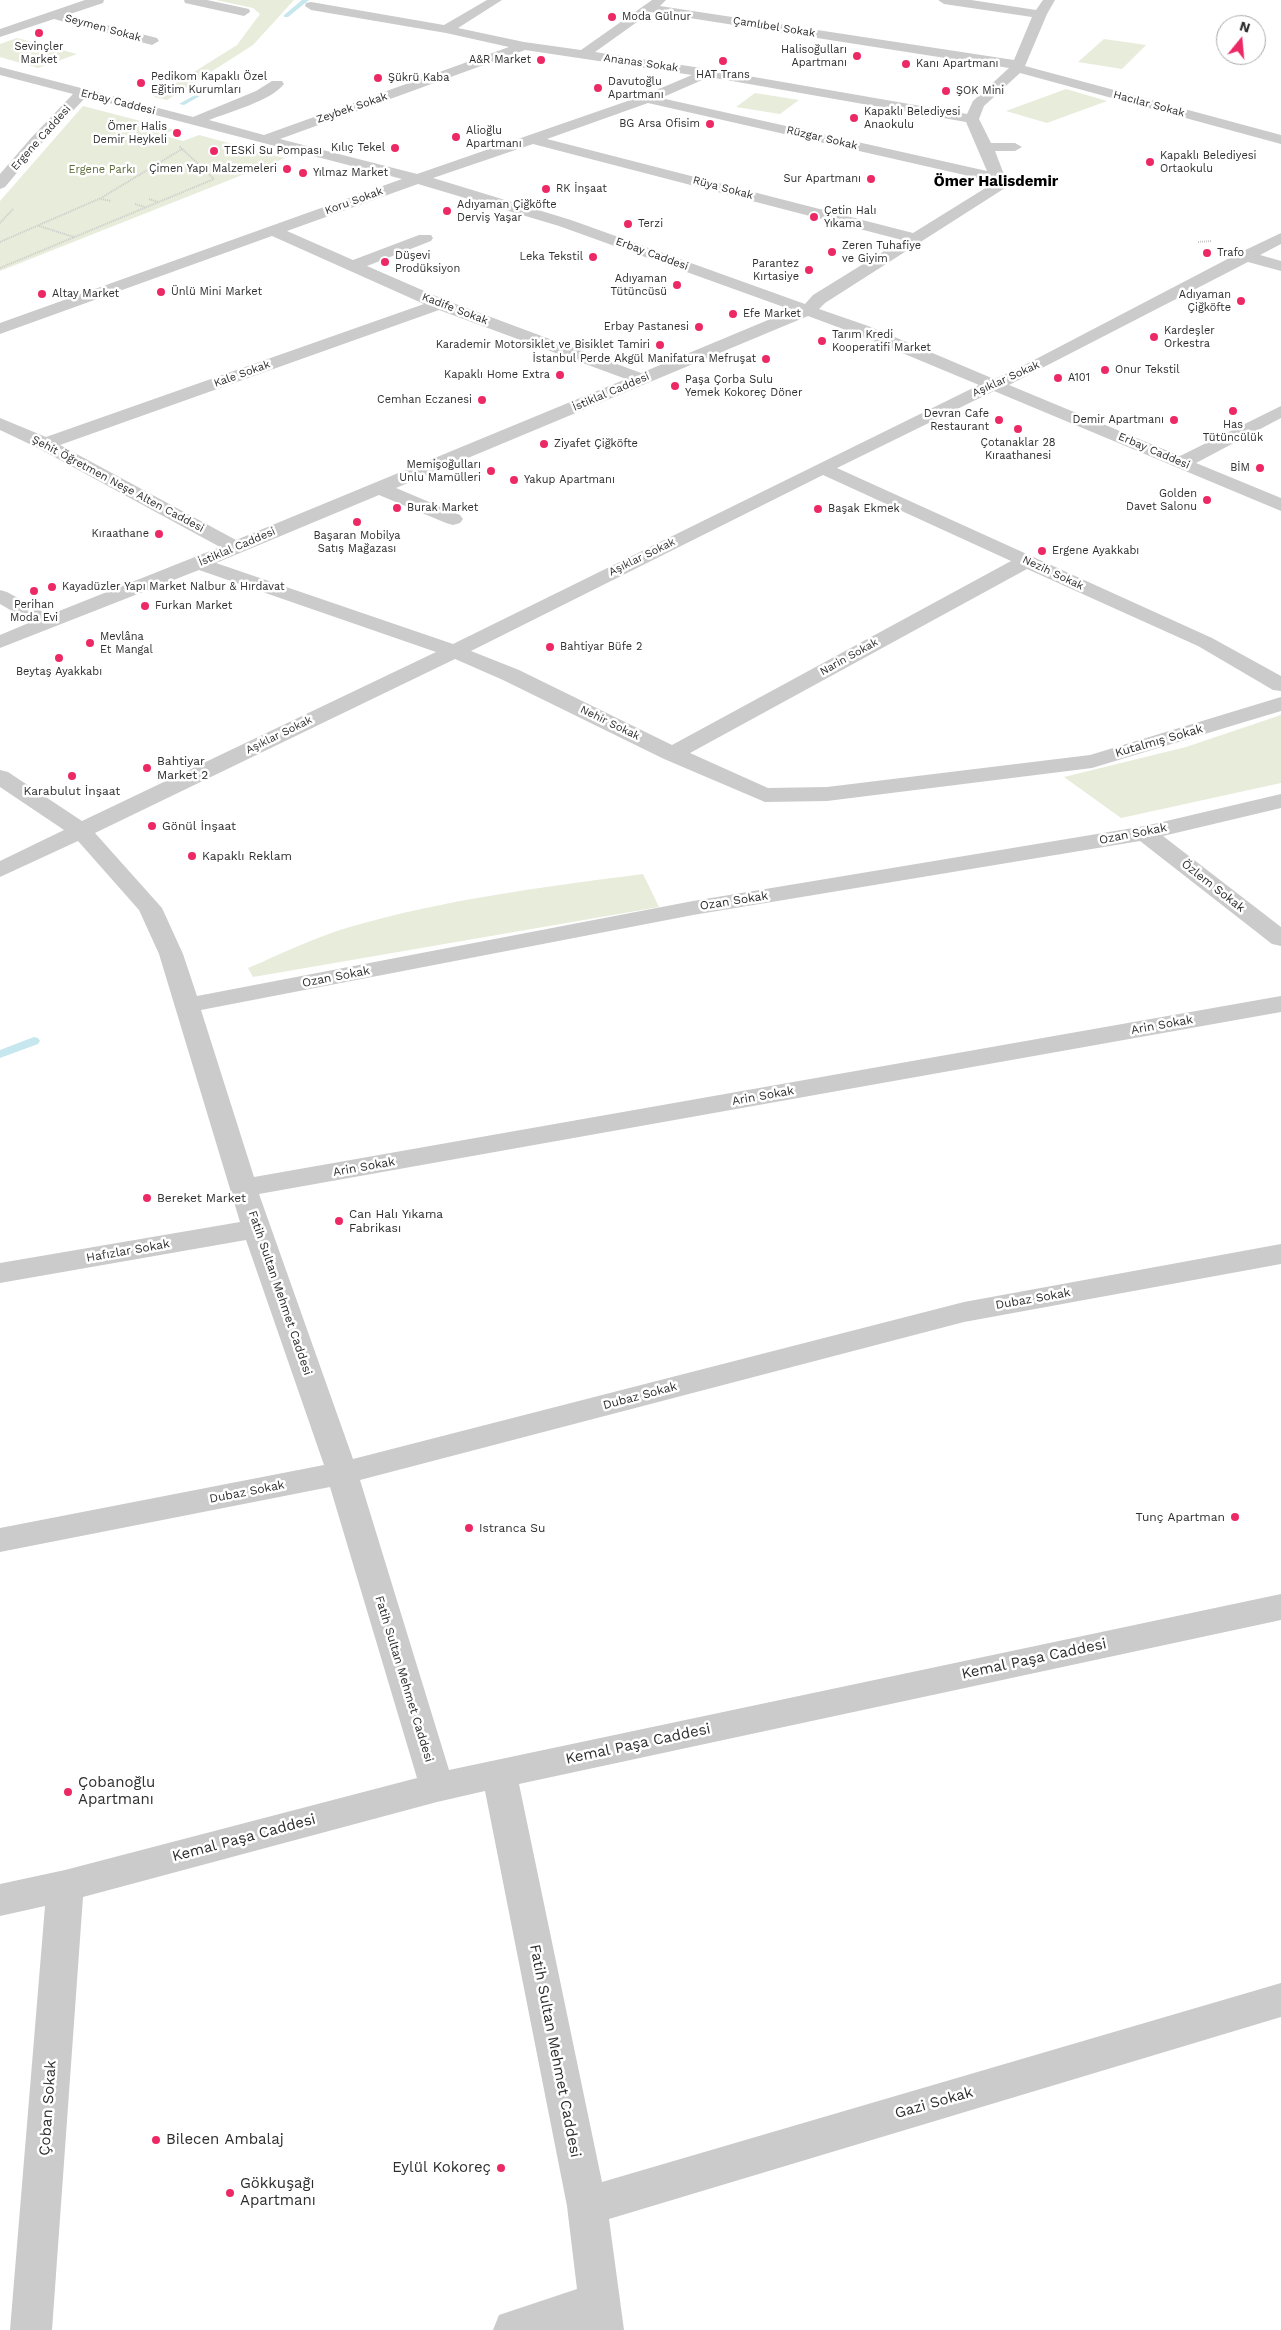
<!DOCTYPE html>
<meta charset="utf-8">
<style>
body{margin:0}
#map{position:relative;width:1281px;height:2330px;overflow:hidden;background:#fff;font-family:"Work Sans",sans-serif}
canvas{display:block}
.north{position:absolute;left:1216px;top:15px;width:50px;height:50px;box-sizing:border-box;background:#fff;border:1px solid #ababab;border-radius:50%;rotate:17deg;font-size:14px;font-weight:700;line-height:20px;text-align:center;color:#2e2e2e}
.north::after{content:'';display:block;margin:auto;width:18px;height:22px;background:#ec2865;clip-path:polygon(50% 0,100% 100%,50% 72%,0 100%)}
</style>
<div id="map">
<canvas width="1281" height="2330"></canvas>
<div class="north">N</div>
</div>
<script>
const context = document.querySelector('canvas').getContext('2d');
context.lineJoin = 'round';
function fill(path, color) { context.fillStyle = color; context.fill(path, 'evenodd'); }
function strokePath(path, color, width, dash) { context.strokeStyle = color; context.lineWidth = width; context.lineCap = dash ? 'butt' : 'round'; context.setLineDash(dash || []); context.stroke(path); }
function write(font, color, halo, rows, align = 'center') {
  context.font = font + ' "Work Sans",sans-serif'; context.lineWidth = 5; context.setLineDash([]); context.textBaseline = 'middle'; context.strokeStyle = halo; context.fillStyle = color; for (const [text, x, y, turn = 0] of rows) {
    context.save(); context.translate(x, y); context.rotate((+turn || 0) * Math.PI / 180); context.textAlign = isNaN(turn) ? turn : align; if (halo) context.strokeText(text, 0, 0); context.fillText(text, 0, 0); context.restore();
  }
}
const green = new Path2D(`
 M 216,0 L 294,0 L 253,45 L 167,100 L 154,97 L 237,45 L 260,14 L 253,8 Z
 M 17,38 L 77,54 L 38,68 L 0,57 L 0,44 Z
 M 1104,39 L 1146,45 L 1122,69 L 1078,62 Z
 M 1066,89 L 1107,101 L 1047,123 L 1006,111 Z
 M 755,93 L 799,100 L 780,114 L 736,107 Z
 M 83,106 L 175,130 L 161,135 L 183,141 L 199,135 L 285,158 L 0,271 L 0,201 Z
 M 1281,715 L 1281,783 L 1121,818 L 1064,777 L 1186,747 Z
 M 643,874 L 659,907 L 253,977 L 248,968 C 281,954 315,937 350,927 C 446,899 544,887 643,874 Z`);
const stream = new Path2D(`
 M 302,0 L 309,0 L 288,17 L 284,17 L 284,15 Z
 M 195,95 L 200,96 L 184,105 L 179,104 Z
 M 34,1037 L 38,1038 L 40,1041 L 38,1044 L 0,1058 L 0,1050 Z`);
const path = new Path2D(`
 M 101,199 L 111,201
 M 149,199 L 158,202
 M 135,204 L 145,207
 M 0,223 L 13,209
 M 39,226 L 74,237
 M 0,242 L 101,198 L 182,149
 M 1198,242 L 1211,241
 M 0,268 L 214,179 L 179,146`);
const minor = new Path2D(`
 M 85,0 L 104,0 L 103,3 L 67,15 L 157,38 L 159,41 L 152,45 L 54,19 L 0,37 L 0,29 Z
 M 184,0 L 207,0 L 249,9 L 250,12 L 244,16 L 185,3 Z
 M 487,0 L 502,0 L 458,28 L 524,42 L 581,50 L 652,0 L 666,0 L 660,6 L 1014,60 L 1032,17 L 944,4 L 938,0 L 971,0 L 1036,10 L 1043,0 L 1055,0 L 1047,14 L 1025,66 L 1281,135 L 1281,144 L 1020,73 L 984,106 L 979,119 L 991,143 L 1015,143 L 1022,147 L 1015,151 L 995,151 L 1008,185 L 1005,188 L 825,303 L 819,309 L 871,327 L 994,379 L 1013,371 L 1239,253 L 1281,233 L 1281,244 L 1260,255 L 1281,261 L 1281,271 L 1248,262 L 1009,385 L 1180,456 L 1281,406 L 1281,418 L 1196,463 L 1281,498 L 1281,511 L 994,391 L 837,468 L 1212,638 L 1281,676 L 1281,691 L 1273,690 L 1198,646 L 1027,569 L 690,753 L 768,788 L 827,787 L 1090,755 L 1281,697 L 1281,711 L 1092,768 L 827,801 L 765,802 L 664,759 L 503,680 L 455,659 L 95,833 L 162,908 L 183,954 L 197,996 L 693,901 L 1145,826 L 1281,794 L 1281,808 L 1163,836 L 1281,927 L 1281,946 L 1272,944 L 1140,841 L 693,915 L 201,1010 L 254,1177 L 1281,996 L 1281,1012 L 259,1194 L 353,1459 L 964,1302 L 1281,1244 L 1281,1264 L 964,1322 L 360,1480 L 449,1770 L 1281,1594 L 1281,1620 L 519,1784 L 602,2182 L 1281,1983 L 1281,2017 L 609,2219 L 624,2330 L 493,2330 L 499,2315 L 577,2289 L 567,2206 L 485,1791 L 437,1802 L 83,1897 L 52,2330 L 10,2330 L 45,1906 L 0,1916 L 0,1884 L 65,1870 L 417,1778 L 330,1487 L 0,1552 L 0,1528 L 324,1465 L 246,1240 L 0,1283 L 0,1263 L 240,1222 L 159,954 L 139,910 L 78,841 L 0,877 L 0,861 L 64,830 L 0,787 L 0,770 L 8,772 L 82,821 L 436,652 L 199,570 L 0,648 L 0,635 L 31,622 L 0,604 L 0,590 L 7,592 L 49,615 L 220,547 L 38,448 L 0,430 L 0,418 L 46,437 L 424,304 L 272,236 L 0,334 L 0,323 L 402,179 L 86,97 L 41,144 L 5,187 L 0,189 L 0,174 L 31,138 L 73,94 L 0,75 L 0,67 L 193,117 L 256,91 L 272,81 L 282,81 L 284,84 C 271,101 229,112 209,120 L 264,135 L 509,47 L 446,33 L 311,10 L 305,6 L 306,3 L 311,2 L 444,25 ZM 651,12 L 1009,68 L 973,101 L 967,114 L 708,69 L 595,52 ZM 525,50 L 692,75 L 642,96 L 417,174 L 280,139 ZM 709,77 L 966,122 L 987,171 L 661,98 ZM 648,103 L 991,181 L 992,184 L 913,233 L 547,139 ZM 533,144 L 902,240 L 813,295 L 805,304 L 571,220 L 433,178 ZM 418,184 L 559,226 L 792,310 L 641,373 L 445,300 L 367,266 L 431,241 L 433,238 L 431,235 L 419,235 L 353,260 L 287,231 ZM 439,310 L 626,379 L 236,540 L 60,445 ZM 808,316 L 859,335 L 979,385 L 453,644 L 216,563 L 379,495 L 446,523 L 453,525 L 460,523 L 463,519 L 460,515 L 396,488 ZM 823,475 L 1011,561 L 672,745 L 519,670 L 471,651 Z`);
const markers = [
 [612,17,5,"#ec2865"],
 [39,33,5,"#ec2865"],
 [857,56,5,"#ec2865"],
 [541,60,5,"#ec2865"],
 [723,61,5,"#ec2865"],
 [906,64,5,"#ec2865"],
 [378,78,5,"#ec2865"],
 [141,83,5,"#ec2865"],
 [598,88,5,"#ec2865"],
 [946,91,5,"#ec2865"],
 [854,118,5,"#ec2865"],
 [710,124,5,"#ec2865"],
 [177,133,5,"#ec2865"],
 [456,137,5,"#ec2865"],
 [395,148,5,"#ec2865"],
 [214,151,5,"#ec2865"],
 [1150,162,5,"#ec2865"],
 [287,169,5,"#ec2865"],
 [303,173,5,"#ec2865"],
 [871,179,5,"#ec2865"],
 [546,189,5,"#ec2865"],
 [447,211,5,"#ec2865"],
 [814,217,5,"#ec2865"],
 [628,224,5,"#ec2865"],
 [832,252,5,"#ec2865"],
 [1207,253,5,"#ec2865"],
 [593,257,5,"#ec2865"],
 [385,262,5,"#ec2865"],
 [809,270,5,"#ec2865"],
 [677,285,5,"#ec2865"],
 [161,292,5,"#ec2865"],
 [42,294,5,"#ec2865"],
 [1241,301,5,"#ec2865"],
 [733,314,5,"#ec2865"],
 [699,327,5,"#ec2865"],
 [1154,337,5,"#ec2865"],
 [822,341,5,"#ec2865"],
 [660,345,5,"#ec2865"],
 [766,359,5,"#ec2865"],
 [1105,370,5,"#ec2865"],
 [560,375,5,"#ec2865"],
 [1058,378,5,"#ec2865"],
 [675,386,5,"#ec2865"],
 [482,400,5,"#ec2865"],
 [1233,411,5,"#ec2865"],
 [999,420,5,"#ec2865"],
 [1174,420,5,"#ec2865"],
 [1018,429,5,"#ec2865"],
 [544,444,5,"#ec2865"],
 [1260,468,5,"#ec2865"],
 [491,471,5,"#ec2865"],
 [514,480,5,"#ec2865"],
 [1207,500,5,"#ec2865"],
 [397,508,5,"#ec2865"],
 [818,509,5,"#ec2865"],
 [357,522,5,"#ec2865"],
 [159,534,5,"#ec2865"],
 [1042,551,5,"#ec2865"],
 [52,587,5,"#ec2865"],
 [34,591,5,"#ec2865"],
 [145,606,5,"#ec2865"],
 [90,643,5,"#ec2865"],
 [550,647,5,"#ec2865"],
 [59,658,5,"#ec2865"],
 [147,768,5,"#ec2865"],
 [72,776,5,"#ec2865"],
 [152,826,5,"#ec2865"],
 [192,856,5,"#ec2865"],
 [147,1198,5,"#ec2865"],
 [339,1221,5,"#ec2865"],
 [1235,1517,5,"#ec2865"],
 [469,1528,5,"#ec2865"],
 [68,1792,5,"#ec2865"],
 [156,2140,5,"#ec2865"],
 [501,2168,5,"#ec2865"],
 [230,2193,5,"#ec2865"]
];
const farPoinames = [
 ["Moda Gülnur",622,17],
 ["Sevinçler",39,47,"center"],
 ["Market",39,60,"center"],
 ["Halisoğulları",847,50,"right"],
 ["Apartmanı",847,63,"right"],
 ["A&R Market",531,60,"right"],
 ["Kanı Apartmanı",916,64],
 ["HAT Trans",723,75,"center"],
 ["Pedikom Kapaklı Özel",151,77],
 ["Eğitim Kurumları",151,90],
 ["Şükrü Kaba",388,78],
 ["Davutoğlu",608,82],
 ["Apartmanı",608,95],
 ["ŞOK Mini",956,91],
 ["Kapaklı Belediyesi",864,112],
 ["Anaokulu",864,125],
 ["BG Arsa Ofisim",700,124,"right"],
 ["Ömer Halis",167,127,"right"],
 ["Demir Heykeli",167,140,"right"],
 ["Alioğlu",466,131],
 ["Apartmanı",466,144],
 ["Kılıç Tekel",385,148,"right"],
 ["TESKİ Su Pompası",224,151],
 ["Kapaklı Belediyesi",1160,156],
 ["Ortaokulu",1160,169],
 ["Çimen Yapı Malzemeleri",277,169,"right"],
 ["Yılmaz Market",313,173],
 ["Sur Apartmanı",861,179,"right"],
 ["RK İnşaat",556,189],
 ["Adıyaman Çiğköfte",457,205],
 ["Derviş Yaşar",457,218],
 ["Çetin Halı",824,211],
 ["Yıkama",824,224],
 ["Terzi",638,224],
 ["Zeren Tuhafiye",842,246],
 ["ve Giyim",842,259],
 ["Trafo",1217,253],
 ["Düşevi",395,256],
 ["Prodüksiyon",395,269],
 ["Leka Tekstil",583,257,"right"],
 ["Parantez",799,264,"right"],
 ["Kırtasiye",799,277,"right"],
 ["Adıyaman",667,279,"right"],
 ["Tütüncüsü",667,292,"right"],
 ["Ünlü Mini Market",171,292],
 ["Altay Market",52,294],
 ["Adıyaman",1231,295,"right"],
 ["Çiğköfte",1231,308,"right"],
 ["Efe Market",743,314],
 ["Erbay Pastanesi",689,327,"right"],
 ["Kardeşler",1164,331],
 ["Orkestra",1164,344],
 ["Tarım Kredi",832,335],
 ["Kooperatifi Market",832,348],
 ["Karademir Motorsiklet ve Bisiklet Tamiri",650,345,"right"],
 ["İstanbul Perde Akgül Manifatura Mefruşat",756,359,"right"],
 ["Onur Tekstil",1115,370],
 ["Kapaklı Home Extra",550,375,"right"],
 ["A101",1068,378],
 ["Paşa Çorba Sulu",685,380],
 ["Yemek Kokoreç Döner",685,393],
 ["Cemhan Eczanesi",472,400,"right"],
 ["Devran Cafe",989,414,"right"],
 ["Restaurant",989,427,"right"],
 ["Demir Apartmanı",1164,420,"right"],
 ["Has",1233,425,"center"],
 ["Tütüncülük",1233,438,"center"],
 ["Çotanaklar 28",1018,443,"center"],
 ["Kıraathanesi",1018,456,"center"],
 ["Ziyafet Çiğköfte",554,444],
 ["Memişoğulları",481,465,"right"],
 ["Unlu Mamülleri",481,478,"right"],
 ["BİM",1250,468,"right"],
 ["Yakup Apartmanı",524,480],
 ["Golden",1197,494,"right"],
 ["Davet Salonu",1197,507,"right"],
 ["Burak Market",407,508],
 ["Başak Ekmek",828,509],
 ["Kıraathane",149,534,"right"],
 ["Başaran Mobilya",357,536,"center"],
 ["Satış Mağazası",357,549,"center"],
 ["Ergene Ayakkabı",1052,551],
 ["Kayadüzler Yapı Market Nalbur & Hırdavat",62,587],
 ["Perihan",34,605,"center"],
 ["Moda Evi",34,618,"center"],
 ["Furkan Market",155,606],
 ["Mevlâna",100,637],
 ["Et Mangal",100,650],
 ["Bahtiyar Büfe 2",560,647],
 ["Beytaş Ayakkabı",59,672,"center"]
];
const farStreetnames = [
 ["Çamlıbel Sokak",774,27,9],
 ["Seymen Sokak",103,28,15],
 ["Ananas Sokak",641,63,8],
 ["Erbay Caddesi",118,102,14],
 ["Hacılar Sokak",1149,104,15],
 ["Zeybek Sokak",352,108,-19],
 ["Ergene Caddesi",41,138,-48],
 ["Rüzgar Sokak",822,138,13],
 ["Rüya Sokak",723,188,15],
 ["Koru Sokak",354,201,-20],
 ["Erbay Caddesi",652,254,20],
 ["Kadife Sokak",455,309,21],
 ["Kale Sokak",242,374,-20],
 ["Aşıklar Sokak",1006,379,-24],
 ["İstiklal Caddesi",611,392,-23],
 ["Erbay Caddesi",1154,451,23],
 ["Şehit Öğretmen Neşe Alten Caddesi",118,484,28],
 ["İstiklal Caddesi",237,547,-23],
 ["Aşıklar Sokak",642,557,-26],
 ["Nezih Sokak",1053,573,25],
 ["Narin Sokak",849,657,-29],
 ["Nehir Sokak",610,723,26],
 ["Aşıklar Sokak",279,735,-26]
];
const farParknames = [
 ["Ergene Parkı",102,170]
];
const streetNames = [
 ["Kutalmış Sokak",1159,741,-16],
 ["Ozan Sokak",1133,834,-11],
 ["Özlem Sokak",1213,886,38],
 ["Ozan Sokak",734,901,-9],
 ["Ozan Sokak",336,977,-11],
 ["Arin Sokak",1162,1025,-10],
 ["Arin Sokak",763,1096,-10],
 ["Arin Sokak",364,1167,-10],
 ["Hafızlar Sokak",128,1251,-10],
 ["Fatih Sultan Mehmet Caddesi",280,1293,71],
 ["Dubaz Sokak",1033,1299,-10],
 ["Dubaz Sokak",640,1396,-15],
 ["Dubaz Sokak",247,1492,-11],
 ["Fatih Sultan Mehmet Caddesi",404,1679,73]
];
const poiNames = [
 ["Bahtiyar",157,761],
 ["Market 2",157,775],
 ["Karabulut İnşaat",72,791,"center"],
 ["Gönül İnşaat",162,826],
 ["Kapaklı Reklam",202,856],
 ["Bereket Market",157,1198],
 ["Can Halı Yıkama",349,1214],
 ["Fabrikası",349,1228],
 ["Tunç Apartman",1225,1517,"right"],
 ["Istranca Su",479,1528]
];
const farDistrictnames = [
 ["Ömer Halisdemir",996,182]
];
const nearStreetnames = [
 ["Kemal Paşa Caddesi",1034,1659,-12],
 ["Kemal Paşa Caddesi",638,1744,-12],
 ["Kemal Paşa Caddesi",244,1838,-15],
 ["Fatih Sultan Mehmet Caddesi",555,2051,79],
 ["Gazi Sokak",934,2103,-16],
 ["Çoban Sokak",48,2108,-86]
];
const nearPoinames = [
 ["Çobanoğlu",78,1783],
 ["Apartmanı",78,1800],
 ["Bilecen Ambalaj",166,2140],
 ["Eylül Kokoreç",491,2168,"right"],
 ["Gökkuşağı",240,2184],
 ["Apartmanı",240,2201]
];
fill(green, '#e8ecda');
fill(stream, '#c6e7ed');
strokePath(path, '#cbcbcb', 2, [1, 1]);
fill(minor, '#cbcbcb');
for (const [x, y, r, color] of markers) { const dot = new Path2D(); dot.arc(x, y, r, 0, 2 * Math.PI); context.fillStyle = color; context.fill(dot); strokePath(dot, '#fff', 2); }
write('11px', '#2e2e2e', '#fff', farPoinames, 'left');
write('11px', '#2e2e2e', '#fff', farStreetnames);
write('11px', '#5c6b39', '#fff', farParknames);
write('12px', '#2e2e2e', '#fff', streetNames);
write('12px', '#2e2e2e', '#fff', poiNames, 'left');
write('bold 15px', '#000', '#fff', farDistrictnames);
write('15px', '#2e2e2e', '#fff', nearStreetnames);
write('15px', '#2e2e2e', '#fff', nearPoinames, 'left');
</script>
